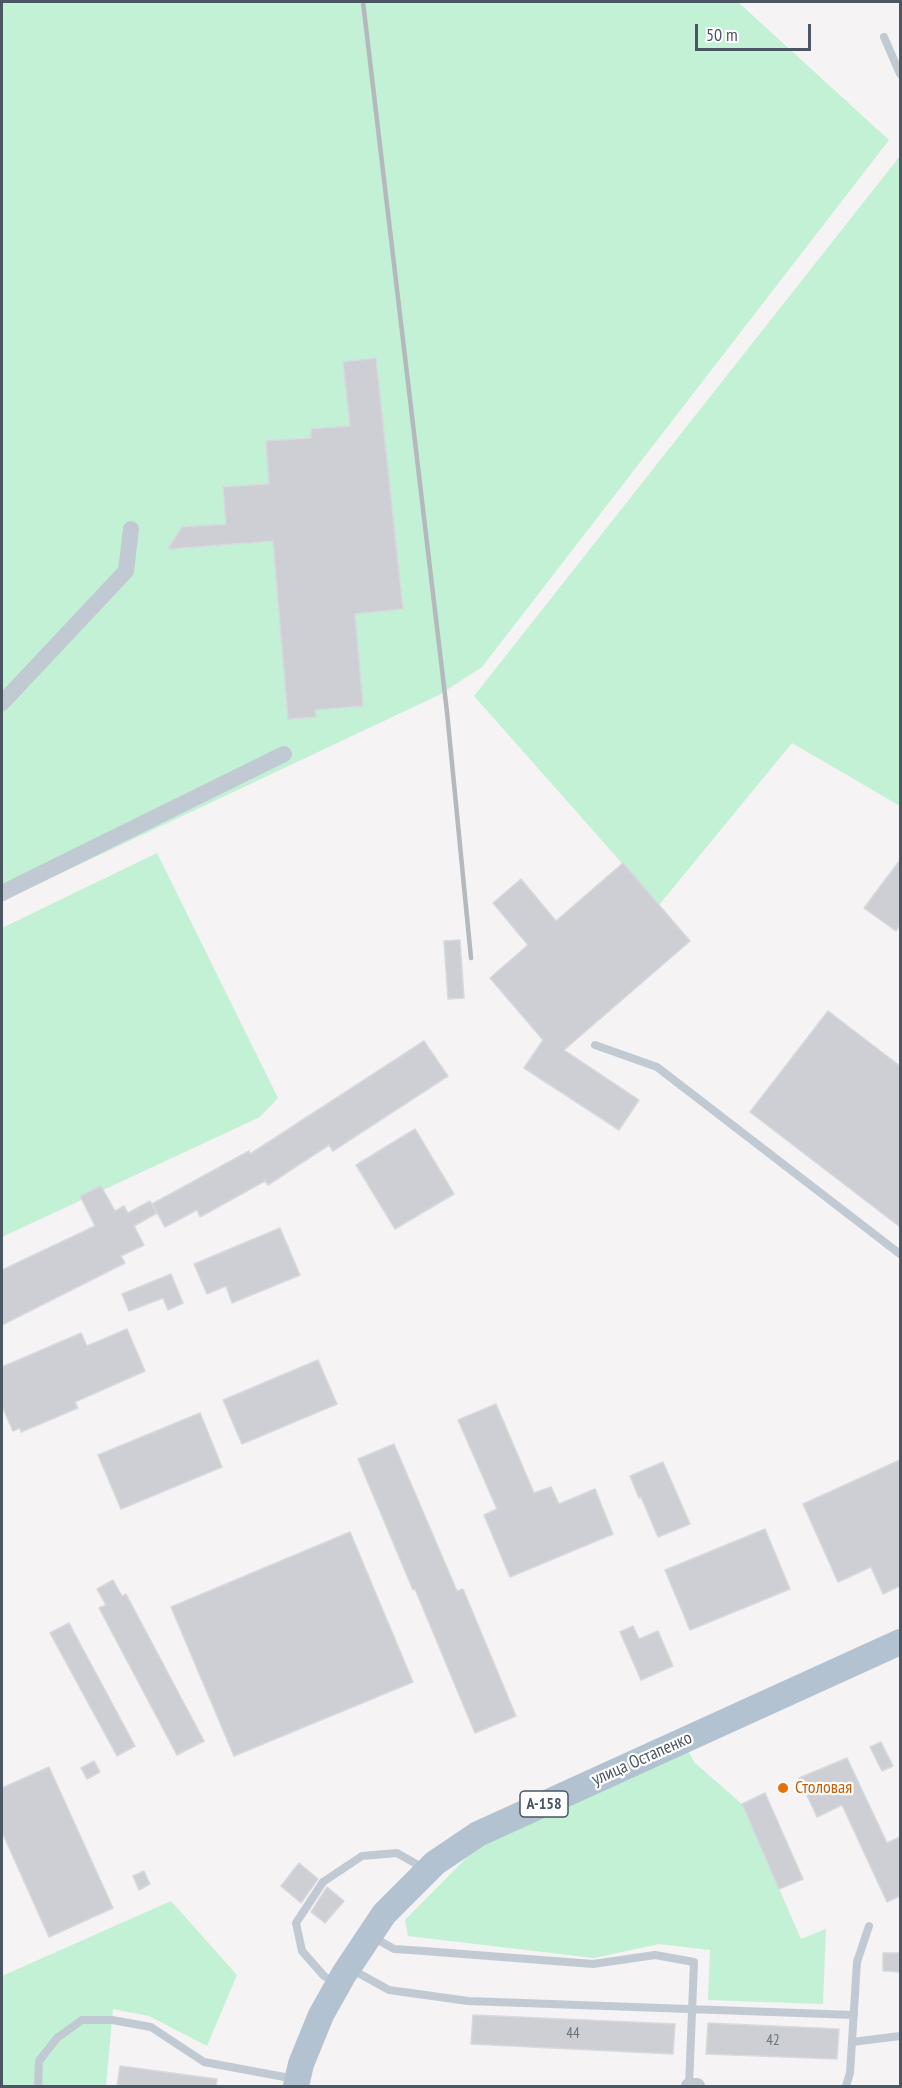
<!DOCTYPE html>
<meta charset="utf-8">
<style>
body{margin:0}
#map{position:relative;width:902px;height:2088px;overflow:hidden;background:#f5f3f3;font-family:"PT Sans Narrow",sans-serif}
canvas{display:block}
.frame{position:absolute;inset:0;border:3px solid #4a5661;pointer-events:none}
.scale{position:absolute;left:695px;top:24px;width:116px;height:27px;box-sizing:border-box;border:3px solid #4a5661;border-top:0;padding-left:8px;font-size:18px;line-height:21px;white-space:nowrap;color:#4a5661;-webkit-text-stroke:4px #fff;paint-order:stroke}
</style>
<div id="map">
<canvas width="902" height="2088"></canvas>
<div class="frame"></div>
<div class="scale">50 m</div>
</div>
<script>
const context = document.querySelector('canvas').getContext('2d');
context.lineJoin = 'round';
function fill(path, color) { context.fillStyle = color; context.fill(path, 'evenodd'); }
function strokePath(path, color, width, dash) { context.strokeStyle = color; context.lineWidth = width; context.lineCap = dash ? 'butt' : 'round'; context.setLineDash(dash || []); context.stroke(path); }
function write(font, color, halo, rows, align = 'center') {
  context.font = font + ' "PT Sans Narrow",sans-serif'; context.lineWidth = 4.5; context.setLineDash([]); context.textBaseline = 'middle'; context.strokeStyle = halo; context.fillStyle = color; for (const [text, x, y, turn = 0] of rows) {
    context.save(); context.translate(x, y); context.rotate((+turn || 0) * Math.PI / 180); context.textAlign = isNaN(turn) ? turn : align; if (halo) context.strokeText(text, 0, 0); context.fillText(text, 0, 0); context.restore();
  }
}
const green = new Path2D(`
 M 2,2 L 738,2 L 889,140 L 482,667 L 439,695 L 2,901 Z
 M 900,156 L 900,806 L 792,743 L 659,905 L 474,696 Z
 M 157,853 L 278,1098 L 260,1117 L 2,1237 L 2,928 Z
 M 686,1748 L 695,1763 L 742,1804 L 801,1939 L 826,1929 L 823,2004 L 708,2000 L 710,1950 L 659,1944 L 594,1958 L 408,1936 L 405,1920 L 486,1838 Z
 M 171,1901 L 237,1975 L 207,2046 L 149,2016 L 113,2009 L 106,2086 L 2,2086 L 2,1976 Z`);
const building = new Path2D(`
 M 376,358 L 403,609 L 355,614 L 363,706 L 315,710 L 316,717 L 288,719 L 273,541 L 168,549 L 182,527 L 226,524 L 223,487 L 269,484 L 266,441 L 311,438 L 311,429 L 350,426 L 343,362 Z
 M 900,860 L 900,925 L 896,931 L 864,908 Z
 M 623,863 L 690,941 L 564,1050 L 639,1100 L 619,1130 L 524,1068 L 543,1040 L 490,978 L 528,945 L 493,903 L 521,879 L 556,921 Z
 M 460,940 L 464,998 L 448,999 L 444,941 Z
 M 828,1011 L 900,1066 L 900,1227 L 750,1112 Z
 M 424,1041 L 448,1076 L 333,1151 L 329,1145 L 268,1185 L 265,1181 L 200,1217 L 197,1210 L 165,1227 L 152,1204 L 249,1151 L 250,1154 Z
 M 415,1129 L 454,1194 L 395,1229 L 356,1165 Z
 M 101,1186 L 115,1211 L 124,1206 L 128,1213 L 150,1201 L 157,1213 L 134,1226 L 144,1245 L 121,1256 L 125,1263 L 2,1325 L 2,1270 L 95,1226 L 80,1196 Z
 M 280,1228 L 300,1275 L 232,1303 L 226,1286 L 207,1294 L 194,1264 Z
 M 171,1274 L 183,1303 L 168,1310 L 163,1298 L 129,1311 L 122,1294 Z
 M 127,1329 L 145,1371 L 75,1402 L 78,1408 L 21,1432 L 20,1428 L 13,1431 L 2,1406 L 2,1367 L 81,1333 L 87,1346 Z
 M 318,1360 L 337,1404 L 242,1444 L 223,1400 Z
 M 496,1404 L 534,1493 L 551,1487 L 559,1504 L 595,1489 L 613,1534 L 510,1577 L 484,1515 L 497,1509 L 458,1420 Z
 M 200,1413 L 222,1467 L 121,1509 L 98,1455 Z
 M 394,1444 L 457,1591 L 463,1589 L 516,1716 L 475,1733 L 415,1589 L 413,1590 L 358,1459 Z
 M 900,1460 L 900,1586 L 883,1594 L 871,1567 L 838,1582 L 803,1504 Z
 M 663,1462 L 690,1524 L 658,1537 L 641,1497 L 639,1498 L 630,1476 Z
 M 765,1529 L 790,1589 L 690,1630 L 665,1570 Z
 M 350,1532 L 413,1682 L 234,1756 L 171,1607 Z
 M 113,1580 L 122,1596 L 126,1594 L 204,1741 L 177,1755 L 99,1608 L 106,1605 L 97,1589 Z
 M 69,1623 L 135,1746 L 117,1756 L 50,1633 Z
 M 633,1626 L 639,1639 L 658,1631 L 673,1666 L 641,1680 L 620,1632 Z
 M 881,1742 L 893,1766 L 882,1771 L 870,1747 Z
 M 847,1758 L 887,1843 L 900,1837 L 900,1896 L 887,1902 L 842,1805 L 817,1817 L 799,1778 Z
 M 94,1761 L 100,1772 L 87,1779 L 81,1768 Z
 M 49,1767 L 113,1908 L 49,1937 L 2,1832 L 2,1788 Z
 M 765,1793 L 803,1879 L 779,1889 L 742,1804 Z
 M 299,1863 L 318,1879 L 301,1903 L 281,1886 Z
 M 144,1871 L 150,1884 L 139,1890 L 133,1876 Z
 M 327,1887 L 344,1901 L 325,1923 L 311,1912 Z
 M 883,1953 L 900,1953 L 900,1972 L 883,1971 Z
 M 473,2015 L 675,2024 L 673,2054 L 471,2044 Z
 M 708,2023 L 839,2029 L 837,2059 L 706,2054 Z
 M 120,2066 L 217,2079 L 216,2086 L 117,2086 Z`);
const lane = new Path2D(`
 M 884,37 L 900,74
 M 595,1045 L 657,1067 L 900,1254
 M 371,1936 L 394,1949 L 424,1951 L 593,1964 L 655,1955 L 694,1962 L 689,2086
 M 351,1969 L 389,1990 L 468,2001 L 854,2015
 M 336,1984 L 324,1976 L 302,1951 L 296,1923 L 323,1882 L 362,1856 L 397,1853 L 425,1869
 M 852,2042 L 900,2036
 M 38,2086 L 39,2061 L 57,2038 L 82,2020 L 112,2020 L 151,2027 L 204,2062 L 295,2079
 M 846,2086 L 850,2073 L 857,1962 L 869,1926`);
const street = new Path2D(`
 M 2,703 L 126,571 L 131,529
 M 2,893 L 284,754
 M 689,2086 L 697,2086`);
const primary = new Path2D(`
 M 296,2086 L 301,2064 L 321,2015 L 344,1974 L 384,1914 L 435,1863 L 478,1834 L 900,1642`);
const rail = new Path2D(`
 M 363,2 L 447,712 L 471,958`);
const markers = [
 [783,1788,6,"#e8710a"]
];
const numberNames = [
 ["44",573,2034],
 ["42",773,2041]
];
const shields = [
 [544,1804,48]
];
const shieldNames = [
 ["А-158",544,1804]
];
const streetNames = [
 ["улица Остапенко",642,1759,-24]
];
const foodNames = [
 ["Столовая",795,1788]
];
fill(green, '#c3f1d5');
fill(building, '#cdcfd5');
strokePath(building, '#d7d9de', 1.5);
strokePath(lane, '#c1cad2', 8);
strokePath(street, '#c1cad2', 16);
strokePath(primary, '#b3c2d1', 26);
strokePath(rail, '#b5b8bd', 4.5);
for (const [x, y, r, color] of markers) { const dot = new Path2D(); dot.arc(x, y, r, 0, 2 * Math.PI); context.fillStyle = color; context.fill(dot); strokePath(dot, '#fff', 2); }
write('15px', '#6b747e', null, numberNames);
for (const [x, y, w] of shields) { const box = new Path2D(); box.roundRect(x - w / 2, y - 13, w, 26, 4.5); context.fillStyle = '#fff'; context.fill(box); strokePath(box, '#4a5661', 1.5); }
write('bold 16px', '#4a5661', null, shieldNames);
write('18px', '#4a5661', '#fff', streetNames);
write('18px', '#c56008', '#fff', foodNames, 'left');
</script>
